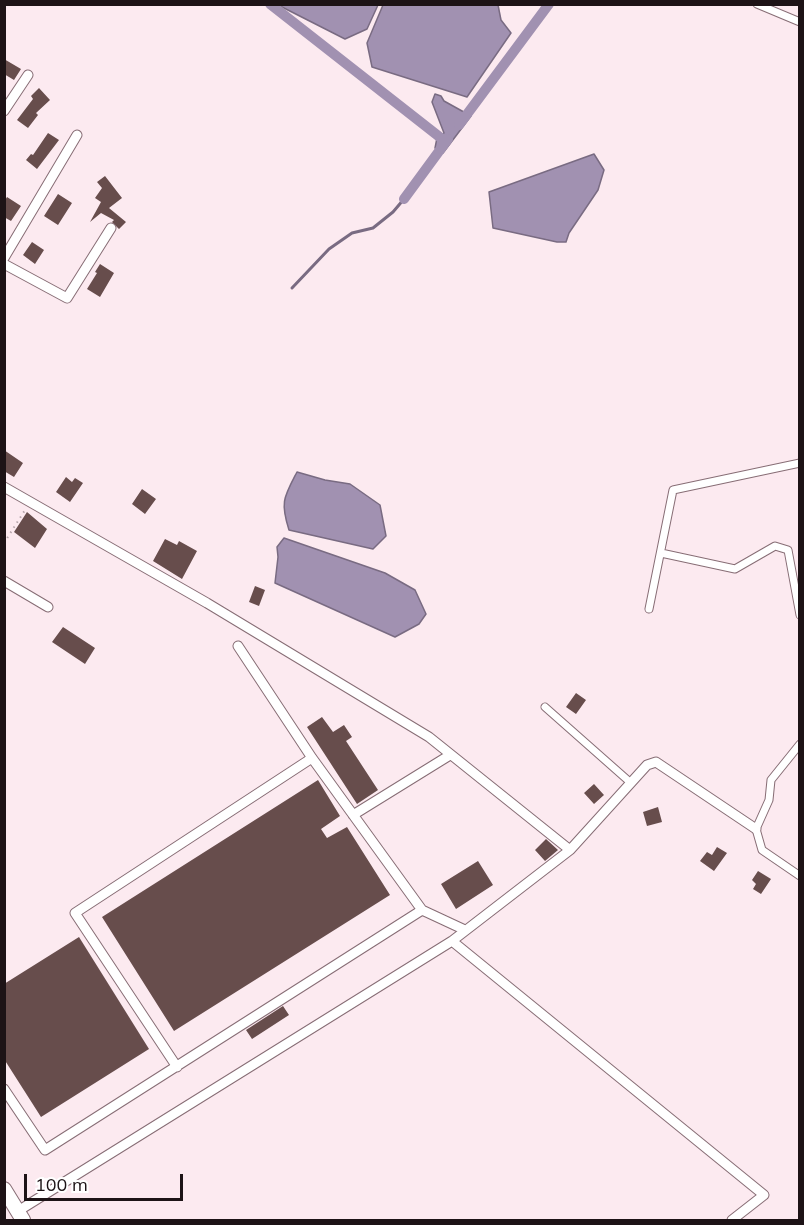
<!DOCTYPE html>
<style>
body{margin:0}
#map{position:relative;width:804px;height:1225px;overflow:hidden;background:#fceaf0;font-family:Mulish,sans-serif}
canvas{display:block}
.frame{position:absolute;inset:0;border:6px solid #1d1316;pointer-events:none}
.scale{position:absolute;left:24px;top:1174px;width:159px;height:27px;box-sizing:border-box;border:3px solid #1d1316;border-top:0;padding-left:8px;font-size:18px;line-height:21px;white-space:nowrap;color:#1d1316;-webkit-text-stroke:4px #fff;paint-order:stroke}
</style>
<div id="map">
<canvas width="804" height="1225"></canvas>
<div class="frame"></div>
<div class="scale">100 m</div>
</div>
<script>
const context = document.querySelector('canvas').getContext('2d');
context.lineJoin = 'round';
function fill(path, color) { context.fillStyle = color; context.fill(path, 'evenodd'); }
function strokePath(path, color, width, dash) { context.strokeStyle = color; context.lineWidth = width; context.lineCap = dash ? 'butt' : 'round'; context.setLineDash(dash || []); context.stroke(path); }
const water = new Path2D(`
 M 378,5 L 367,29 L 345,39 L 278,5 Z
 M 383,5 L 498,5 L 501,20 L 511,33 L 467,97 L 372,67 L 367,43 Z
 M 435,94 L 441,96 L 444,101 L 471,116 L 443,153 L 435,148 L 437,138 L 444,133 L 432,102 Z
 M 594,154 L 604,170 L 598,190 L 569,233 L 566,242 L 557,242 L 493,228 L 489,192 Z
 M 297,472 L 325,480 L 350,484 L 380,505 L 386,536 L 373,549 L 289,530 C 280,502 284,497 297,472 Z
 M 284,538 L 385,573 L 415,590 L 426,614 L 419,624 L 395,637 L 275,583 L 278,557 L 277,547 Z`);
const stream = new Path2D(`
 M 292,288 L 329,249 L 352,233 L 373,228 L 393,212 L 404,199`);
const canal = new Path2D(`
 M 270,4 L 446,142
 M 459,125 L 549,4
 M 404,199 L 448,139`);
const building = new Path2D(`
 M 4,59 L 21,69 L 14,80 L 4,74 Z
 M 39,88 L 50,100 L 36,113 L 38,115 L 28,128 L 17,120 L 33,99 L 31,96 Z
 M 48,133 L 59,140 L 37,169 L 26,160 L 31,154 L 33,155 Z
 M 105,176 L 122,198 L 109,208 L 126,222 L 119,229 L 112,222 L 114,220 L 101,213 L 90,222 L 101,202 L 95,198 L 102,188 L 97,182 Z
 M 58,194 L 72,203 L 58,225 L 44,216 Z
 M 7,197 L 21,206 L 11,221 L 4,217 L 4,202 Z
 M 32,242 L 44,250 L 35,264 L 23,255 Z
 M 100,264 L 114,273 L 100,297 L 87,289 L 97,273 L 95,272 Z
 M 4,450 L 23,463 L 14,477 L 4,471 Z
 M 66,477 L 72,482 L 75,478 L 83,483 L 70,502 L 56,492 Z
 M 142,489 L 156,499 L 145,514 L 132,504 Z
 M 27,512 L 47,529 L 35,548 L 14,532 Z
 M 165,539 L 177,545 L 179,541 L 197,551 L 182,579 L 153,561 Z
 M 255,586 L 265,590 L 259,606 L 249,602 Z
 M 63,627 L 95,648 L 85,664 L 52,642 Z
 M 576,693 L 586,700 L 576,714 L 566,707 Z
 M 322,717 L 333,732 L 344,725 L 352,737 L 346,741 L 378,790 L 357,804 L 307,727 Z
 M 318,780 L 340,816 L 321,829 L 327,838 L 347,827 L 390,895 L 174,1031 L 102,917 Z
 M 594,784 L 604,795 L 594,804 L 584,793 Z
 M 658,807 L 662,822 L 647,826 L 643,812 Z
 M 546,839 L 558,850 L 545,861 L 535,850 Z
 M 717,847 L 727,853 L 714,871 L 700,861 L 707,852 L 712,855 Z
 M 478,861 L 493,885 L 456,909 L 441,884 Z
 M 758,871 L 771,879 L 761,894 L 753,889 L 756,884 L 752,880 Z
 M 79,937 L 149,1049 L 41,1117 L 4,1059 L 4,984 Z
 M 283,1006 L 289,1015 L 252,1039 L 246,1030 Z`);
const path = new Path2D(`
 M 4,543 L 25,510`);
const pedestrian = new Path2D(`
 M 757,4 L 800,22
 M 661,553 L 735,569 L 775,546 L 788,550 L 800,615
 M 649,609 L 673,490 L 800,463
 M 545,707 L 631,783
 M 800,744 L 771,780 L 769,800 L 756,829 L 762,850 L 800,876`);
const minor = new Path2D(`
 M 4,111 L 28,75
 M 4,258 L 77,135
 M 4,264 L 67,298 L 111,228
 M 4,487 L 207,603 L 429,737 L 570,850 L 452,941
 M 4,581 L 48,607
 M 238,646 L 312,758 L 422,910 L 465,930
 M 353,815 L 450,755
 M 570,850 L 647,765 L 656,762 L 756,829
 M 177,1067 L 75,913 L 312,758
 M 4,1089 L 45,1150 L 422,910
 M 18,1211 L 452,941 L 764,1195 L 732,1220`);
const secondary = new Path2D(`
 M 4,1189 L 23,1220`);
fill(water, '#a191b1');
strokePath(water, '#796b82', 1.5);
strokePath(stream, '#796b82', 3);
strokePath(canal, '#a191b1', 10);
fill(building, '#674d4c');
strokePath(pedestrian, '#876d75', 9);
strokePath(minor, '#876d75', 11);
strokePath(secondary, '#876d75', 16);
strokePath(path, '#b5a5ab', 2, [1.5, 4.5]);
strokePath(pedestrian, '#fff', 7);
strokePath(minor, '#fff', 9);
strokePath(secondary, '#fff', 14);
</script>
